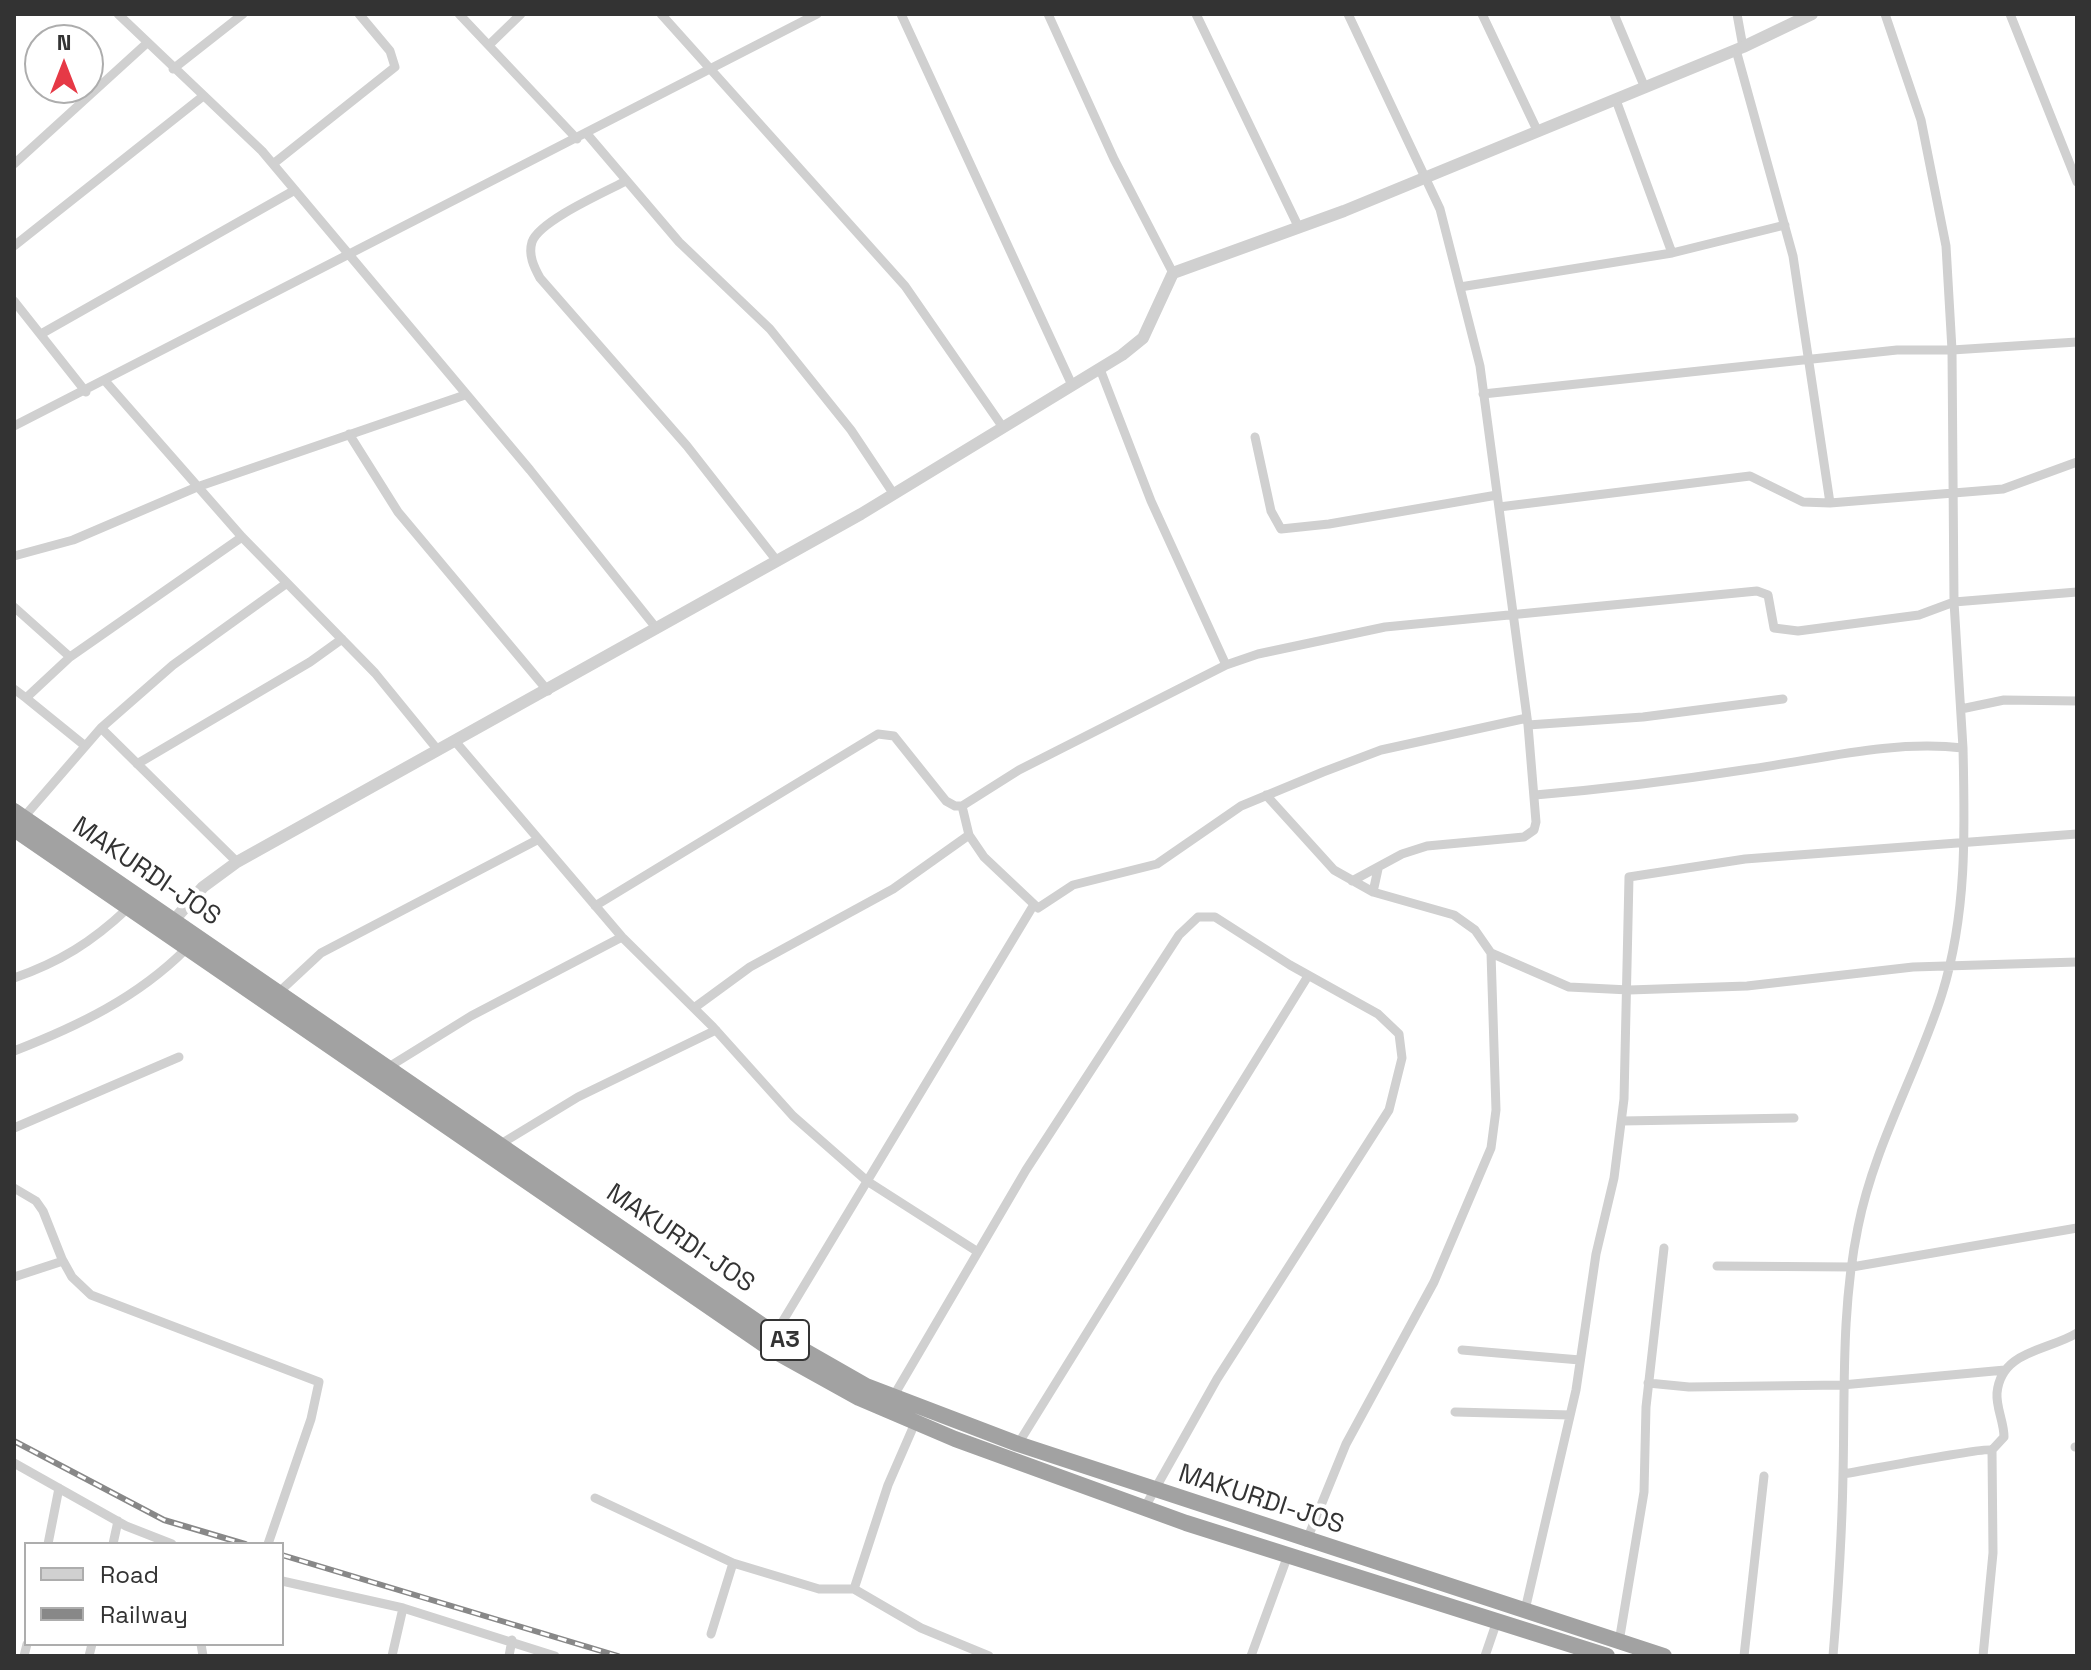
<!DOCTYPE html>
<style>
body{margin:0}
#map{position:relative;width:2091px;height:1670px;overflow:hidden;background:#fff;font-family:"Space Grotesk",sans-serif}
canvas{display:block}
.frame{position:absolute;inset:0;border:16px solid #333;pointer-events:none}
.legend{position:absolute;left:24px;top:1542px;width:260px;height:104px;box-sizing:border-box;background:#fff;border:2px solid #adadad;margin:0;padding:10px 14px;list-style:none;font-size:24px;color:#333}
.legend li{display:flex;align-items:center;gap:16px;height:40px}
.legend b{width:40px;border:2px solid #adadad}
.north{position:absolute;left:24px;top:24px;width:80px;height:80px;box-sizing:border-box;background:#fff;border:2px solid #adadad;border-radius:50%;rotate:0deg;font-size:22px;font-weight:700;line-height:32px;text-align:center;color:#333}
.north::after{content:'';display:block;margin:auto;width:28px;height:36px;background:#e63946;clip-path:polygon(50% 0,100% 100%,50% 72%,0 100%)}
</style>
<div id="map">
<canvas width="2091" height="1670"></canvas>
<div class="frame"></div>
<ul class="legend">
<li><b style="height:10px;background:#d0d0d0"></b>Road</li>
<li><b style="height:10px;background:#888"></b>Railway</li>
</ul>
<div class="north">N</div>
</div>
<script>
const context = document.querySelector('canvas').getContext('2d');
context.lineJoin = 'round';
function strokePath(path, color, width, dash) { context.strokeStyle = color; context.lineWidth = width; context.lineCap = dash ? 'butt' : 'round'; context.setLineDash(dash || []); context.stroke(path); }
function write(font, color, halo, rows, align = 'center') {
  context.font = font + ' "Space Grotesk",sans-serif'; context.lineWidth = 8; context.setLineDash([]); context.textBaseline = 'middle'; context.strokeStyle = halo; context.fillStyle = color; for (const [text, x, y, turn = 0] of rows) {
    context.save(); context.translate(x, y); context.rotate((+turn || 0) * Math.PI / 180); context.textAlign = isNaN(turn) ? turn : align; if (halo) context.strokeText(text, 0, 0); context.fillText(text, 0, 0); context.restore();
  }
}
const minor = new Path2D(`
 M 118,14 L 262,151 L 530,470 L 657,629
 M 459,14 L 577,139
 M 661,14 L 905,286 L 1002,426
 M 901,14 L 1072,385
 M 1048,14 L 1114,159 L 1173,273
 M 1196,14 L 1299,228
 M 1348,14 L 1440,209 L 1480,366 L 1528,725 L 1536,822 L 1534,830 L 1524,837 L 1427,846 L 1402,854 L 1352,881
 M 1482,14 L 1537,130
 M 1614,14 L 1645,88
 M 1737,14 L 1743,47
 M 1885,14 L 1921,120 L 1946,246 L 1952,350 L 1954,602 L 1963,748
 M 2010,14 L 2077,182
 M 489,45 L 521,14
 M 173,69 L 243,14
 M 1616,100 L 1672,253
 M 587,134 L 679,242 L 770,329 L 851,430 L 893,493
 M 14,164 L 147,43
 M 273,164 L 395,67 L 390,51 L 359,14
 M 626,181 C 605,192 539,221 532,242 C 528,255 534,267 540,278 L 687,446 L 777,561
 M 14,246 L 202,97
 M 1460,287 L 1672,253 L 1785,225
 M 14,301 L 86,392
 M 41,334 L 295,190
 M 1100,369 L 1151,501 L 1226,665
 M 106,382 L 242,537 L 375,673 L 437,749
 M 1483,394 L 1897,350 L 1952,350 L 2077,342
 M 14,426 L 817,14
 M 349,434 L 398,512 L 548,691
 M 1255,437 L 1271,511 L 1281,529 L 1329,524 L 1497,495
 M 1830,503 L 2003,489 L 2077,462
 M 1499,507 L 1750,476 L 1803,502 L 1830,503 L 1793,256 L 1736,50
 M 14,556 L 73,540 L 197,487 L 465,395
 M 14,607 L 70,657
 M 14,689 L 26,698 L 70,657 L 242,537
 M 26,698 L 84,745
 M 1961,709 L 2004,700 L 2077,701
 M 1528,725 L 1643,717 L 1783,699
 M 101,728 L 237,862
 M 454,740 L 622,937 L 713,1027 L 793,1116 L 867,1181 L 978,1252
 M 137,764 L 310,662 L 342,639
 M 1266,795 L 1334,870 L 1373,892 L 1454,915 L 1475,930 L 1491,953 L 1569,987 L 1629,990 L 1747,986 L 1913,967 L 2077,962
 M 1535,795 C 1607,789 1679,780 1750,769 C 1821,759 1891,740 1963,748 C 1965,831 1967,914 1942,994 C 1917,1073 1874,1146 1858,1227 C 1841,1309 1845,1392 1843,1475 C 1842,1535 1838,1596 1833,1656
 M 962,806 L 969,835 L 984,857 L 1038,908 L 1073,885 L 1157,864 L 1241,806 L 1323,772 L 1381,750 L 1527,718
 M 24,817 L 101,728 L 173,665 L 287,583
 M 1373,892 L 1378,869
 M 595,906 L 878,734 L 894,736 L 946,801 L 955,806 L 962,806 L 1019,770 L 1226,665 L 1258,654 L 1385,627 L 1757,591 L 1768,595 L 1774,628 L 1798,631 L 1919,615 L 1954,602 L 2077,592
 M 14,978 C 60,962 92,942 127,909
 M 278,993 L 321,953 L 537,840
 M 694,1008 L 750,967 L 893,889 L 969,835
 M 14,1051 C 78,1026 137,998 186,949
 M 387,1068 L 471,1016 L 622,937
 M 1622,1121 L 1794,1118
 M 14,1128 L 179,1057
 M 499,1145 L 578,1097 L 716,1030
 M 14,1188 L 36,1201 L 43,1211 L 62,1259 L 72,1277 L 91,1295 L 319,1382 L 311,1419 L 268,1544
 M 1717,1266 L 1852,1267 L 2077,1228
 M 14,1277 L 63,1261
 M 775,1334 L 1033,906
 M 1462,1350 L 1580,1360
 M 1648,1383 L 1689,1387 L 1842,1385 L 2005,1370
 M 893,1397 L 1026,1170 L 1179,935 L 1198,917 L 1215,917 L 1290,965 L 1378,1014 L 1399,1034 L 1402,1058 L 1389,1110 L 1217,1379 L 1145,1507
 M 1455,1412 L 1570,1415
 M 1018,1444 L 1308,976
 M 2075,1447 L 2077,1447
 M 1992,1450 L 2004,1437 C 2004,1422 1996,1408 1997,1393 C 2001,1350 2048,1351 2077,1333
 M 14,1463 L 126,1526 L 172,1544
 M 1843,1474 C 1863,1471 1985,1447 1992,1450 L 1993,1553 L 1983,1656
 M 595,1498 L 733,1563 L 819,1589 L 854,1589 L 921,1628 L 989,1656
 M 1306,1542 L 1346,1444 L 1434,1282 L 1491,1148 L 1496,1110 L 1491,953
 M 48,1544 L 59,1488
 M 113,1544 L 118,1521
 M 282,1581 L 403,1608 L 555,1656
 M 854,1589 L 888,1485 L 915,1423
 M 1525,1610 L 1576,1390 L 1596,1254 L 1614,1178 L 1624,1099 L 1629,877 L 1745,859 L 2077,834
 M 711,1634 L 733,1563
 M 1619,1642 L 1644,1492 L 1646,1407 L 1664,1248
 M 201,1644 L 203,1656
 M 24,1656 L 27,1644
 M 89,1656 L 92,1644
 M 392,1656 L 403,1608
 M 509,1656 L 512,1640
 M 1251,1656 L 1288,1555
 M 1485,1656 L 1497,1621
 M 1744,1656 L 1764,1476`);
const tertiary = new Path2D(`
 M 168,927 L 203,887 L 237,862 L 861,514 L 1122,355 L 1143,338 L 1173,273 L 1344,211 L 1743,47 L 1812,14`);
const trunk = new Path2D(`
 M 14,811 L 775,1334 L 866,1386 L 1018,1444 L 1664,1656
 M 14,829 L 769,1348 L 859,1398 L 955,1439 L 1186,1523 L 1607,1656`);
const rail = new Path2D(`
 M 14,1441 L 164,1520 L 245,1544
 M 282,1555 L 618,1656`);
const shields = [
 [785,1340,48]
];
const shieldNames = [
 ["A3",785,1340]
];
const streetNames = [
 ["MAKURDI-JOS",146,872,34],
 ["MAKURDI-JOS",680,1239,34],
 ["MAKURDI-JOS",1261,1500,18]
];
strokePath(minor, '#d0d0d0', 9);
strokePath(tertiary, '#d0d0d0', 12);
strokePath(trunk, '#a2a2a2', 16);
strokePath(rail, '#888', 6);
strokePath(rail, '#fff', 3, [9]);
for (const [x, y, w] of shields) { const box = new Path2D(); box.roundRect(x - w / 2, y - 20, w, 40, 6); context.fillStyle = '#fff'; context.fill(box); strokePath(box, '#333', 2); }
write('bold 24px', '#333', null, shieldNames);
write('26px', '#333', '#fff', streetNames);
</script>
